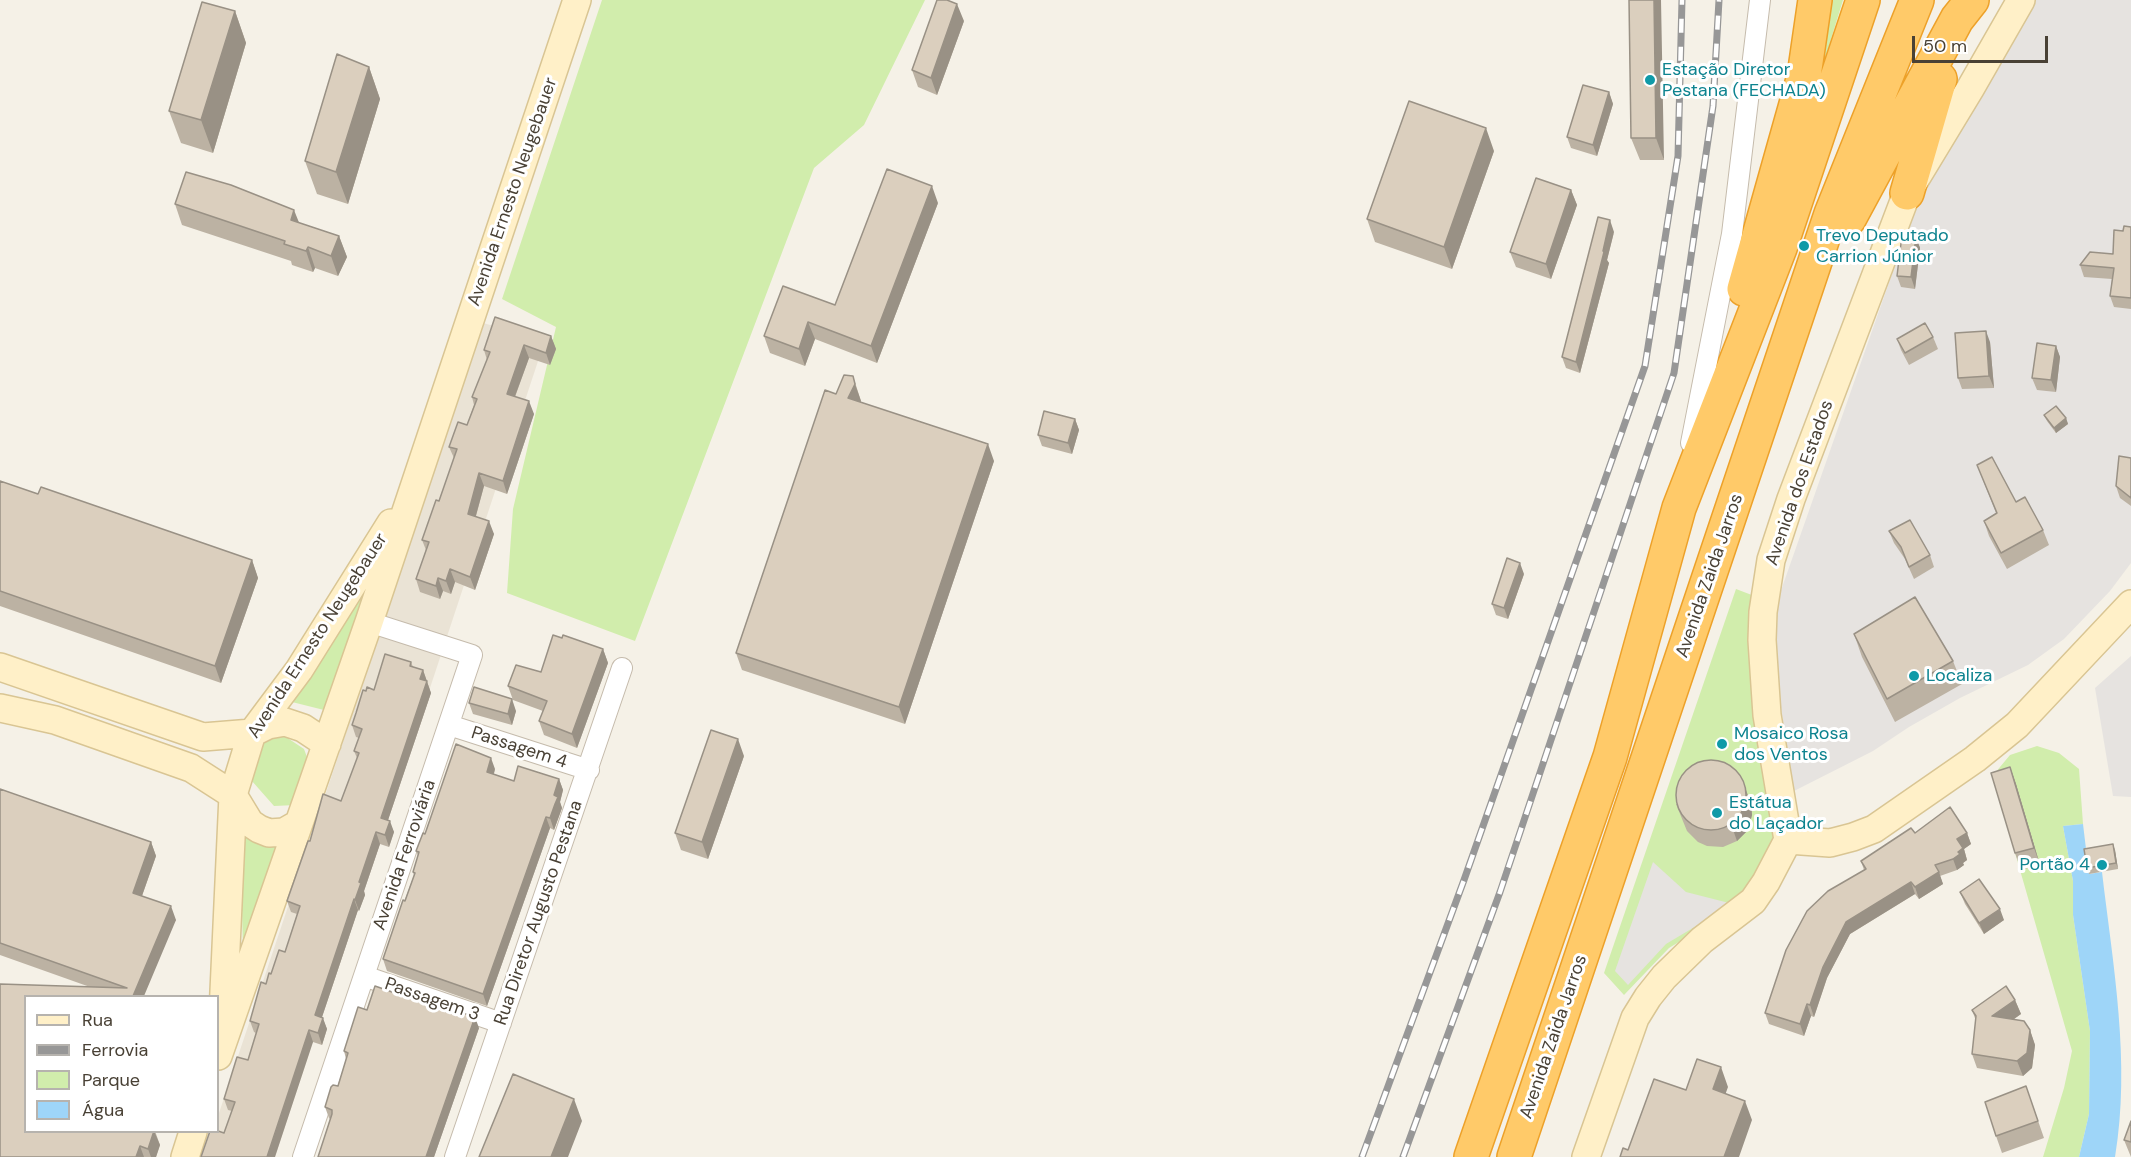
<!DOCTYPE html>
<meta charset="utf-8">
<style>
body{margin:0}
#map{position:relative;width:2131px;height:1157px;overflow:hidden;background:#f5f1e7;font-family:"DM Sans",sans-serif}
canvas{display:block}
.legend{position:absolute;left:24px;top:995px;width:195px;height:138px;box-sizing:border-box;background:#fff;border:2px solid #b6b3ae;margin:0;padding:8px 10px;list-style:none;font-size:18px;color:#494135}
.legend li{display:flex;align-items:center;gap:12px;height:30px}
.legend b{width:30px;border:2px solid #b6b3ae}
.scale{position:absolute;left:1912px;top:36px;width:136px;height:27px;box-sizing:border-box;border:3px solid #494135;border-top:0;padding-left:8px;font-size:18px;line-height:21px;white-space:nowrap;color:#494135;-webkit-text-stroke:4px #fff;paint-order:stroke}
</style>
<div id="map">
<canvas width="2131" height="1157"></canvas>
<ul class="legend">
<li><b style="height:8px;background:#fff0c8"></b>Rua</li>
<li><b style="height:8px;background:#979797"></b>Ferrovia</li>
<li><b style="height:16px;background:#d1edac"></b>Parque</li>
<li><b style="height:16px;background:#9ed5f8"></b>Água</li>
</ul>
<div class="scale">50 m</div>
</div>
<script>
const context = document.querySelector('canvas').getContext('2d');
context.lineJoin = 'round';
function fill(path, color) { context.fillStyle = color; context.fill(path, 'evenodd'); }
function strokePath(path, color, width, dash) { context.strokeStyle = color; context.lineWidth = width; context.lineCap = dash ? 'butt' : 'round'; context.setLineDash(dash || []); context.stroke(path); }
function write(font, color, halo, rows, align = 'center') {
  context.font = font + ' "DM Sans",sans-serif'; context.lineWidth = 6; context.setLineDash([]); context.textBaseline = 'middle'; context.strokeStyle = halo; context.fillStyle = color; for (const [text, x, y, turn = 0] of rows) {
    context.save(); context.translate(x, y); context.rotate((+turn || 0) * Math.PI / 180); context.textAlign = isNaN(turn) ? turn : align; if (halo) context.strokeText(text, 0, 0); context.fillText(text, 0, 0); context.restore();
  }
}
const residential = new Path2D(`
 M 483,323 L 545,340 L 275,1157 L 204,1157 L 218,1132 L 218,1116 Z`);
const green = new Path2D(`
 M 602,0 L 925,0 L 864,125 L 814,168 L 635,641 L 507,593 L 513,509 L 556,327 L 502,299 Z
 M 1825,0 L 1843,0 L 1807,117 Z
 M 1736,589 L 1757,597 L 1777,851 L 1736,907 L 1669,948 L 1624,995 L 1604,973 Z
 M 366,590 L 328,711 L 292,702 Z
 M 280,733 L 304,749 L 311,768 L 296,805 L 274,806 L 244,772 L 257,742 Z
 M 2037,746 L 2059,753 L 2079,769 L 2083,824 L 2063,826 L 2073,881 L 2073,915 L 2090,1031 L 2089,1114 L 2079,1157 L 2043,1157 L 2064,1088 L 2072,1051 L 1997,790 L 1995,773 L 2010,755 Z
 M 240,820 L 286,843 L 243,954 Z`);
const parking = new Path2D(`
 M 2025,0 L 2131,0 L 2131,563 L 2110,591 L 2064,639 L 2028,665 L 1960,698 L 1909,727 L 1873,751 L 1794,791 L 1779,695 L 1774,641 L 1778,599 L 1925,180 Z
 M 2131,656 L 2131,797 L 2113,796 L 2095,688 Z
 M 1653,862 L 1686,892 L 1733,904 L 1666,944 L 1628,985 L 1615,971 Z`);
const water = new Path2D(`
 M 2083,824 L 2089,874 L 2102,872 C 2113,966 2131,1062 2115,1157 L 2079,1157 L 2089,1114 L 2090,1031 L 2073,915 L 2073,881 L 2063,826 Z`);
const street = new Path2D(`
 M 1691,443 L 1732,234 L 1760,0
 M 449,725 L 589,770
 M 364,976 L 501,1023
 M 303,1157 L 472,655 L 369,622
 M 455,1157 L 622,668`);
const secondary = new Path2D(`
 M 0,667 L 203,737 L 252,733 L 268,725 L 285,722 L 303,728 L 327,744
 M 0,708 L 55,720 L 191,768 L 233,795 L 250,823 L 259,829 L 269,833 L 284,832 L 298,824
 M 1788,840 L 1830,843 L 1853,837 L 1874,829 L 1975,759 L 2017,725 L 2131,604
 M 223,1013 L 233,795 L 252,733 L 299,670 L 391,523
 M 218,1056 L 369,622 L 577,0
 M 185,1157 L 193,1132
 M 1586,1157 L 1635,1018 L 1648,997 L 1664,977 L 1702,940 L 1753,901 L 1766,882 L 1788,840 L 1767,715 L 1762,640 L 1763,612 L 1771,560 L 1791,499 L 1907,193 L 1970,89 L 2021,0`);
const highway = new Path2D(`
 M 1907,193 L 1940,79
 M 1849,219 L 1957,19 L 1972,0
 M 1744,289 L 1804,76 L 1815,0
 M 1471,1157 L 1610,757 L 1679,508 L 1780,248 L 1863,0
 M 1514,1157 L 1831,214 L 1917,0`);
const rail = new Path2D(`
 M 1362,1157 L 1464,880 L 1645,366 L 1678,156 L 1682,0
 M 1403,1157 L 1500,892 L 1674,373 L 1713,106 L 1719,0`);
const wall = new Path2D(`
 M 1629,0 L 1664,160 L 1640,160 L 1631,138 Z
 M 235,11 L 246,43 L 213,153 L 181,143 L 169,111 Z
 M 964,21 L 937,95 L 918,87 L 912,70 Z
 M 369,67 L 380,99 L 348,204 L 317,194 L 305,161 Z
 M 1609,92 L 1613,104 L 1597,156 L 1571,148 L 1567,137 Z
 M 1494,151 L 1452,269 L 1375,242 L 1367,219 Z
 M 1571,190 L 1577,205 L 1551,279 L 1516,267 L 1510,252 Z
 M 938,203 L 877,363 L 815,339 L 805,366 L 770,353 L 764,336 L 835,305 Z
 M 175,204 L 299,223 L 339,236 L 347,257 L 338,276 L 315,268 L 313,272 L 292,265 L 291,261 L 182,225 Z
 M 2131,227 L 2131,309 L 2114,307 L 2110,296 L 2112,279 L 2084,277 L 2080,265 L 2113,254 L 2123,231 Z
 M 1614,232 L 1607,260 L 1609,263 L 1580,373 L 1566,368 L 1562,357 Z
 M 1916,237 L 1920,248 L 1915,289 L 1901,287 L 1897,276 Z
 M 551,336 L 556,349 L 550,365 L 529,358 L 515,397 L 534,414 L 507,494 L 484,486 L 476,516 L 494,534 L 475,590 L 455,582 L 451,594 L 443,591 L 440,599 L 420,592 L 416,579 L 426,550 L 422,540 L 439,501 L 454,458 L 449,447 L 467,425 L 474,405 L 472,397 L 487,360 L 484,350 Z
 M 1933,337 L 1938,349 L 1909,365 L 1901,350 L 1897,339 Z
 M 1990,342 L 1994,388 L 1962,389 L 1958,378 Z
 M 2056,346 L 2060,357 L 2056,392 L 2037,390 L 2032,378 Z
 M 853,376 L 861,401 L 861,402 L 994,461 L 905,724 L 742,670 L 736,653 L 836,394 Z
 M 2044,415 L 2066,418 L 2068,424 L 2056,433 L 2047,421 Z
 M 1075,419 L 1079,430 L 1072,454 L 1042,446 L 1038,435 Z
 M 2131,458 L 2131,506 L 2120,498 L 2116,486 Z
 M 1977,465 L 2043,530 L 2049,545 L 2007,569 L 1989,536 L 1984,521 L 1996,513 Z
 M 0,481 L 38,494 L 252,560 L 258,578 L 221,683 L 0,606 Z
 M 1889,531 L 1930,555 L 1934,567 L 1914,579 L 1905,559 L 1894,543 Z
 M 1524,574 L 1508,619 L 1496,615 L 1492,604 Z
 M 1854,634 L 1953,661 L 1962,684 L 1895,722 L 1862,657 Z
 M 603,649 L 608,663 L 577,748 L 544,735 L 539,721 L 543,711 L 513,700 L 508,686 L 541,672 Z
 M 411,662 L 413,667 L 423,670 L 431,693 L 388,820 L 394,832 L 389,847 L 380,844 L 364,891 L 365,895 L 359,911 L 358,910 L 322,1017 L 327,1029 L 322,1045 L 313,1042 L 224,1133 L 232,1111 L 228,1110 L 224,1099 L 248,1060 L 256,1033 L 254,1032 L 250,1021 L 266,984 L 285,952 L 297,914 L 291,912 L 287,901 L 310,841 L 341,801 L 357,758 L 354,751 L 359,738 L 356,737 L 352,725 L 366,691 L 374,690 Z
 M 469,703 L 516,711 L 512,725 L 473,714 Z
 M 744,756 L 708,859 L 681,850 L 675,833 Z
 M 2010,767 L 2016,784 L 2040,865 L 2021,870 L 2015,853 Z
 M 495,769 L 494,774 L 514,781 L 559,779 L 563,790 L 560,802 L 562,808 L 554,830 L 550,828 L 487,1006 L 387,971 L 383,959 L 414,875 L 413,872 L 418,855 L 416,851 L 425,834 Z
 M 0,789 L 151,842 L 156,856 L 142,896 L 176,920 L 26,1131 L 155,1131 L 160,1145 L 156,1157 L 0,1157 L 90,987 L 0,955 Z
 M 1676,804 L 1751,804 L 1752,815 L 1748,830 L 1737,841 L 1723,847 L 1707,846 L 1698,842 L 1687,831 Z
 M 1915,833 L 1967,833 L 1971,844 L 1964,849 L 1967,860 L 1963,863 L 1964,865 L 1957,870 L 1940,876 L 1943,884 L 1919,899 L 1915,894 L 1850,934 L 1827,978 L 1814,1017 L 1811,1016 L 1804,1036 L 1769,1024 L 1765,1013 L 1864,870 L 1861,861 Z
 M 2115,850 L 2118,869 L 2089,874 L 2087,868 Z
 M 1960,892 L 2004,920 L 1984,934 L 1965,904 Z
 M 2015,1000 L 2021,1014 L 2014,1019 L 2030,1030 L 2035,1045 L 2032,1068 L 2023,1076 L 1977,1068 L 1972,1054 L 1976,1021 L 1972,1010 Z
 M 367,1010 L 479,1028 L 434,1157 L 318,1157 L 330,1119 L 329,1118 L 325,1107 L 338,1086 L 346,1059 L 344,1051 Z
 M 2026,1086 L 2044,1138 L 2002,1153 L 1996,1136 Z
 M 2131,1121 L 2131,1157 L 2124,1140 Z`);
const shadedWall = new Path2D(`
 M 1654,0 L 1661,0 L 1664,160 L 1656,138 Z
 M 957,4 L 964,21 L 937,95 L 931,78 Z
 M 235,11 L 246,43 L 213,153 L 201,120 Z
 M 369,67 L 380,99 L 348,204 L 336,172 Z
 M 1609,92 L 1613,104 L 1597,156 L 1593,145 Z
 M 1486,128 L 1494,151 L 1452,269 L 1444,247 Z
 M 932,186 L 938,203 L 877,363 L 871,346 Z
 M 1571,190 L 1577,205 L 1551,279 L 1546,264 Z
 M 294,210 L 302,230 L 291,220 Z
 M 1610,220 L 1614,232 L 1607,260 L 1609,263 L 1580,373 L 1576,362 Z
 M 339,236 L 347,257 L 338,276 L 331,256 Z
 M 1916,237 L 1920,248 L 1915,289 L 1911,277 Z
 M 308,247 L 315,268 L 313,272 L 306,251 Z
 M 808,322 L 815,339 L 805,366 L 799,349 Z
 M 1986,331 L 1990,342 L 1994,388 L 1989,376 Z
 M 551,336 L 556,349 L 550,365 L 546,353 Z
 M 524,345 L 529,358 L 511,407 L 507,394 Z
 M 2056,346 L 2060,357 L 2056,392 L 2051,380 Z
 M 855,384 L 861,401 L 854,415 L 848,398 Z
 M 529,401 L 534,414 L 507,494 L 503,481 Z
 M 2066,418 L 2068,424 L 2056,433 L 2054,428 Z
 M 1075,419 L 1079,430 L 1072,454 L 1068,443 Z
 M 988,444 L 994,461 L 905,724 L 899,707 Z
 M 479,473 L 484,486 L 473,526 L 468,514 Z
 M 489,521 L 494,534 L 475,590 L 470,577 Z
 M 252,560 L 258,578 L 221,683 L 215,666 Z
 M 1520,563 L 1524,574 L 1508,619 L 1504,608 Z
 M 450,569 L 455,582 L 451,594 L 446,581 Z
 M 438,578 L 443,591 L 440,599 L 436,586 Z
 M 603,649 L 608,663 L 577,748 L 572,734 Z
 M 423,670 L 431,693 L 385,829 L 381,818 Z
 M 512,699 L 516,711 L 512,725 L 508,714 Z
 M 738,739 L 744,756 L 708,859 L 702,842 Z
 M 491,758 L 495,769 L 491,783 L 487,772 Z
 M 2010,767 L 2016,784 L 2040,865 L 2034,848 Z
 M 559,779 L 563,790 L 560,802 L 562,808 L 554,830 L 550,818 L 554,795 Z
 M 1745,787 L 1751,804 L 1752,815 L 1748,830 L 1737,841 L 1731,824 Z
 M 546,817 L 550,828 L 487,1006 L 483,994 Z
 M 390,821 L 394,832 L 389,847 L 385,835 Z
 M 376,832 L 380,844 L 364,891 L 365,895 L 359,911 L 355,900 L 359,882 Z
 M 1967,833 L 1971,844 L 1964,849 L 1967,860 L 1963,863 L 1964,865 L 1957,870 L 1953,859 L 1957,839 Z
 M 151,842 L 156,856 L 138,907 L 133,893 Z
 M 2113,844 L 2115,850 L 2118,869 L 2116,863 Z
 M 1939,872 L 1943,884 L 1919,899 L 1915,887 Z
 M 1911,882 L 1915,894 L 1850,934 L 1827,978 L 1814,1017 L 1810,1005 L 1823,967 L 1846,922 Z
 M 354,899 L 358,910 L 319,1026 L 315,1015 Z
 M 171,906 L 176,920 L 144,996 L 133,996 Z
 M 2000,909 L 2004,920 L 1984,934 L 1979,923 Z
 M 2015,1000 L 2021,1014 L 1997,1031 L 1992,1016 Z
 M 1807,1004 L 1811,1016 L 1804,1036 L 1800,1024 Z
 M 475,1017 L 479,1028 L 434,1157 L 426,1157 Z
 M 323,1018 L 327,1029 L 322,1045 L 318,1033 Z
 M 309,1030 L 313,1042 L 275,1157 L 267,1157 Z
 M 2030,1030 L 2035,1045 L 2032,1068 L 2023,1076 L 2017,1061 Z
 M 1721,1067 L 1728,1087 L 1720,1109 L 1713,1089 Z
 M 574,1099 L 582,1121 L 568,1157 L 551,1157 Z
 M 1745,1101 L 1752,1120 L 1739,1157 L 1724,1157 Z
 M 154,1131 L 160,1145 L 156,1157 L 151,1157 L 148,1149 Z
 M 140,1146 L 144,1157 L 136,1157 Z`);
const building = new Path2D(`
 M 937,0 L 947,0 L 957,4 L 931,78 L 912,70 Z
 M 1629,0 L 1654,0 L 1656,138 L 1631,138 Z
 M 202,2 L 235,11 L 201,120 L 169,111 Z
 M 337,54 L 369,67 L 336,172 L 305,161 Z
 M 1583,85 L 1609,92 L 1593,145 L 1567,137 Z
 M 1409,101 L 1486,128 L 1444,247 L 1367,219 Z
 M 887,169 L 932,186 L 871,346 L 808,322 L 799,349 L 764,336 L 783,286 L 835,305 Z
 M 186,172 L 231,185 L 294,210 L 291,220 L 339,236 L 331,256 L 308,247 L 306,251 L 284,244 L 285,241 L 175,204 Z
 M 1536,178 L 1571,190 L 1546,264 L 1510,252 Z
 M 1598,217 L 1610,220 L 1603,251 L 1604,252 L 1576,362 L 1562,357 Z
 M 2124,226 L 2131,227 L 2131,298 L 2110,296 L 2114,268 L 2080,265 L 2090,252 L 2113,254 L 2114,230 L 2123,231 Z
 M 1902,235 L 1916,237 L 1911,277 L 1897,276 Z
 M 495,317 L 551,336 L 546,353 L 524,345 L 507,394 L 529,401 L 503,481 L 479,473 L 468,514 L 489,521 L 470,577 L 450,569 L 446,581 L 438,578 L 436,586 L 416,579 L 429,542 L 422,540 L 436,500 L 439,501 L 457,449 L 449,447 L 458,422 L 467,425 L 477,399 L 472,397 L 490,352 L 484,350 Z
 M 1925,323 L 1933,337 L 1905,353 L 1897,339 Z
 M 1986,331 L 1989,376 L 1958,378 L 1955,333 Z
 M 2037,343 L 2056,346 L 2051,380 L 2032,378 Z
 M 844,375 L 853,376 L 855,384 L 848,398 L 988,444 L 899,707 L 736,653 L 825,390 L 836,394 Z
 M 2056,406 L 2066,418 L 2054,428 L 2044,415 Z
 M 1044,411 L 1075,419 L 1068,443 L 1038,435 Z
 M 2119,456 L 2131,458 L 2131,498 L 2116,486 Z
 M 1992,457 L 2016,502 L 2025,497 L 2043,530 L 2001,553 L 1984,521 L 1997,513 L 1977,465 Z
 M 0,481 L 38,494 L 41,487 L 252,560 L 215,666 L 0,591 Z
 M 1910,520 L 1930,555 L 1909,567 L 1901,547 L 1889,531 Z
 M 1507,558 L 1520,563 L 1504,608 L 1492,604 Z
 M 1915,597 L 1953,661 L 1887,699 L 1854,634 Z
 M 553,635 L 562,638 L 563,635 L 603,649 L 572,734 L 539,721 L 547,701 L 508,686 L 516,665 L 541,672 Z
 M 385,654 L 411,662 L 410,666 L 423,670 L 420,679 L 427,681 L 381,818 L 390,821 L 385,835 L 376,832 L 359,882 L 361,883 L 355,900 L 354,899 L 315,1015 L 323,1018 L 318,1033 L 309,1030 L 267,1157 L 201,1157 L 210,1131 L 218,1131 L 224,1133 L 235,1102 L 224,1099 L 237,1057 L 248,1060 L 259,1024 L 250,1021 L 261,982 L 266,984 L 269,973 L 271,974 L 279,950 L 285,952 L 300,906 L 287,901 L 308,841 L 310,841 L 323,794 L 341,801 L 359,753 L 354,751 L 362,729 L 352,725 L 356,713 L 363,690 L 366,691 L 367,687 L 374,690 Z
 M 474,687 L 512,699 L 508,714 L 469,703 Z
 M 711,730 L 738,739 L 702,842 L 675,833 Z
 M 456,744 L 491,758 L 487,772 L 514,781 L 518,766 L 559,779 L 554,795 L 558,797 L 555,804 L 550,818 L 546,817 L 483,994 L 383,959 L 403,900 L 405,901 L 415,873 L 413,872 L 419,852 L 416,851 L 423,833 L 425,834 Z
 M1676 795a35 35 0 1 1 70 0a35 35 0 1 1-70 0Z
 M 2010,767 L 2034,848 L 2015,853 L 1991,773 Z
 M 0,789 L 151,842 L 133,893 L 171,906 L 133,996 L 26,996 L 26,1131 L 154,1131 L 148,1149 L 140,1146 L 136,1157 L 0,1157 L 0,984 L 127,988 L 0,943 Z
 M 1950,807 L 1967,833 L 1957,839 L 1963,848 L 1958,852 L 1960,854 L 1953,859 L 1935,865 L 1939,872 L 1915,887 L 1911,882 L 1846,922 L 1823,967 L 1810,1005 L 1807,1004 L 1800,1024 L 1765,1013 L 1786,950 L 1807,911 L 1828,891 L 1866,869 L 1861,861 L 1911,828 L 1915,833 Z
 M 2113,844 L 2116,863 L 2087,868 L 2084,849 Z
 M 1979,879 L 2000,909 L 1979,923 L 1960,892 Z
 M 375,986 L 415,1000 L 419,1000 L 419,998 L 475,1017 L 426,1157 L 318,1157 L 332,1114 L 332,1110 L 325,1107 L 331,1087 L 333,1085 L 338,1086 L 348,1053 L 344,1051 L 358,1007 L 367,1010 Z
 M 2006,986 L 2015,1000 L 1992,1016 L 2024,1021 L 2030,1030 L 2027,1053 L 2017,1061 L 1972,1054 L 1976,1016 L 1972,1010 Z
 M 1697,1059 L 1721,1067 L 1713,1089 L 1745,1101 L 1724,1157 L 1620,1157 L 1623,1148 L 1628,1150 L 1654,1079 L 1686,1090 Z
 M 513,1074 L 574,1099 L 551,1157 L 479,1157 Z
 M 2026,1086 L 2038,1121 L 1996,1136 L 1985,1102 Z
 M 2131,1121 L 2131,1142 L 2124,1140 Z`);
const markers = [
 [1650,80,6,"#0f9aa8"],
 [1804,246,6,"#0f9aa8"],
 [1914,676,6,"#0f9aa8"],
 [1722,744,6,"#0f9aa8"],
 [1717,813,6,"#0f9aa8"],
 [2102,865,6,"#0f9aa8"]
];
const cultureNames = [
 ["Estação Diretor",1662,70],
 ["Pestana (FECHADA)",1662,91],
 ["Trevo Deputado",1816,236],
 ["Carrion Júnior",1816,257],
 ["Localiza",1926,676],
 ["Mosaico Rosa",1734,734],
 ["dos Ventos",1734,755],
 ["Estátua",1729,803],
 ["do Laçador",1729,824],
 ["Portão 4",2090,865,"right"]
];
const streetNames = [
 ["Avenida Ernesto Neugebauer",513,192,-71],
 ["Avenida dos Estados",1800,483,-71],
 ["Avenida Zaida Jarros",1710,576,-71],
 ["Avenida Ernesto Neugebauer",318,636,-57],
 ["Passagem 4",519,748,18],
 ["Avenida Ferroviária",405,855,-71],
 ["Rua Diretor Augusto Pestana",539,913,-71],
 ["Passagem 3",432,1000,19],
 ["Avenida Zaida Jarros",1554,1037,-71]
];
fill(residential, '#eae3d5');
fill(green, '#d1edac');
fill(parking, '#e6e3e0');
fill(water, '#9ed5f8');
strokePath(street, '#c5bbac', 22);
strokePath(secondary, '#d9c593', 30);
strokePath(highway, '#eda129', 36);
strokePath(street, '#fff', 20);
strokePath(secondary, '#fff0c8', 27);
strokePath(highway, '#ffca69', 33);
strokePath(rail, '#979797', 7);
strokePath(rail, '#fff', 4.5, [14]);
fill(wall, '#bcb2a3');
fill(shadedWall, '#999185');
fill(building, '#dbcfbe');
strokePath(building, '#999185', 1.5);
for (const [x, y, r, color] of markers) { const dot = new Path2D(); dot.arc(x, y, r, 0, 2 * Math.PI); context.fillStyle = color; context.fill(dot); strokePath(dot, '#fff', 2); }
write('18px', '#0d838f', '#fff', cultureNames, 'left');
write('18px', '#494135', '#fff', streetNames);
</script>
